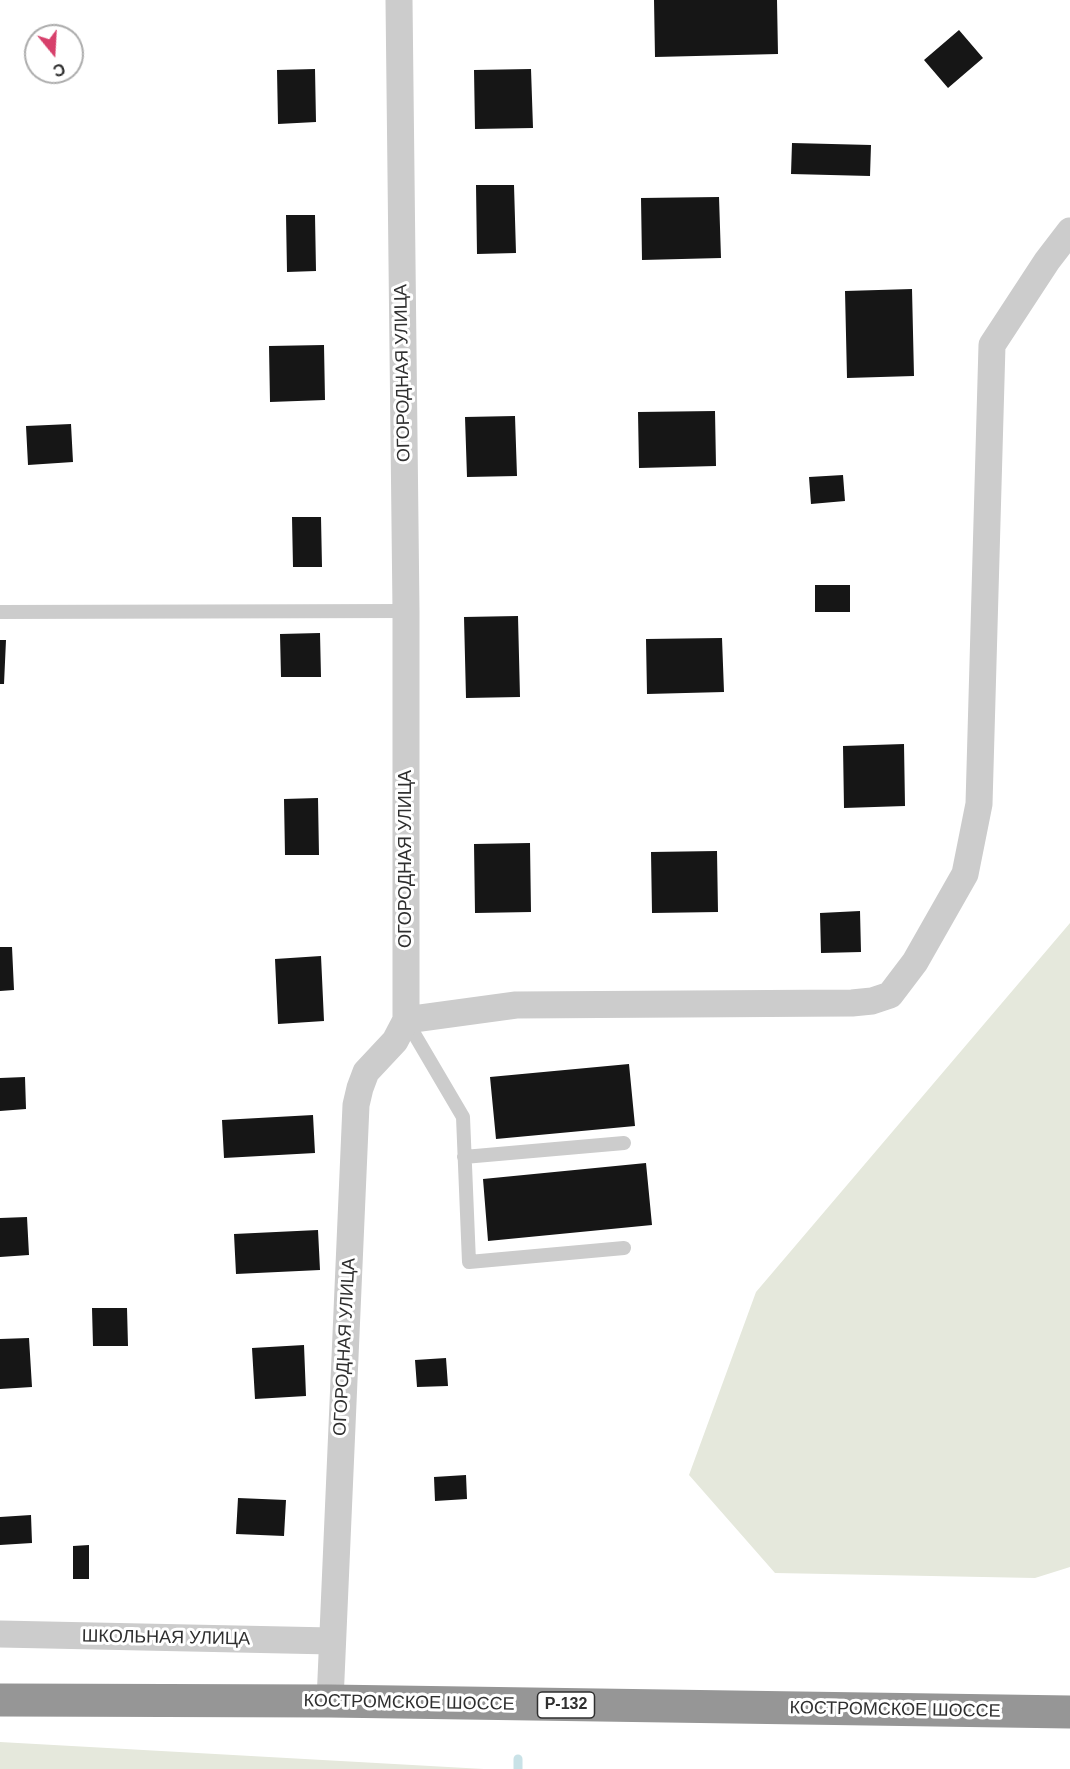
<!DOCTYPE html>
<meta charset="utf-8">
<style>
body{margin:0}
#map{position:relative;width:1070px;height:1769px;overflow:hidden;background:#fff;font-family:Helvetica,sans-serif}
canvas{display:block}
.north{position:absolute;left:24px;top:24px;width:60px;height:60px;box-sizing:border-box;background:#fff;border:2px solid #acacac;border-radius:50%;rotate:162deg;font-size:16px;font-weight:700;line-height:24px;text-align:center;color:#2f2f2f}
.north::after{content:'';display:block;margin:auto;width:21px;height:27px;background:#d7406b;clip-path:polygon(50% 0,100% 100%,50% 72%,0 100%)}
</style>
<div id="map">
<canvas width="1070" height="1769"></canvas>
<div class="north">С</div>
</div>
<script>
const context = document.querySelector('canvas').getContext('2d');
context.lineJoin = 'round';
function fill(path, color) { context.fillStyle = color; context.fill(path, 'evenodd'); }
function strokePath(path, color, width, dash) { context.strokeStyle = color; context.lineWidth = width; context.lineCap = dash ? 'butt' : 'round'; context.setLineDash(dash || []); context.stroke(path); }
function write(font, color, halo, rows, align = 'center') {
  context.font = font + ' Helvetica,sans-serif'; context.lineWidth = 6; context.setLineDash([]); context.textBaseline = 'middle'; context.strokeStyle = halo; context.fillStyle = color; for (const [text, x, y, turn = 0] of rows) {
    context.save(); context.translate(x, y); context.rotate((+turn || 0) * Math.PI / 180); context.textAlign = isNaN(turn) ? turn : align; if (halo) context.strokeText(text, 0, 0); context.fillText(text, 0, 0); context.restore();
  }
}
const green = new Path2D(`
 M 1070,923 L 1070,1567 L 1035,1578 L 775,1573 L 689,1475 L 756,1292 Z
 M 0,1742 L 484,1769 L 0,1769 Z`);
const stream = new Path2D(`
 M 518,1769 L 518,1759`);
const building = new Path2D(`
 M 654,0 L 777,0 L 778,54 L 655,57 Z
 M 959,30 L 983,58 L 948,88 L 924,60 Z
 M 315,69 L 316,122 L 278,124 L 277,70 Z
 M 531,69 L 533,128 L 475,129 L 474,70 Z
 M 792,143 L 871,145 L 870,176 L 791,174 Z
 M 476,185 L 514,185 L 516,253 L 477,254 Z
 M 719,197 L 721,258 L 642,260 L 641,198 Z
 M 286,215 L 315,215 L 316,271 L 287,272 Z
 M 912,289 L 914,376 L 847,378 L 845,291 Z
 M 324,345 L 325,400 L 270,402 L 269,346 Z
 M 715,411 L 716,466 L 639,468 L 638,412 Z
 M 515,416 L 517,476 L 467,477 L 465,417 Z
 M 71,424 L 73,462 L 28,465 L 26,426 Z
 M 843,475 L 845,501 L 811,504 L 809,477 Z
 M 292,517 L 321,517 L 322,567 L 293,567 Z
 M 815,585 L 850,585 L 850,612 L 815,612 Z
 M 518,616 L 520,697 L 466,698 L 464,617 Z
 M 320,633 L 321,677 L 281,677 L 280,634 Z
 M 722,638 L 724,692 L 647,694 L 646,639 Z
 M 0,640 L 6,640 L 4,684 L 0,684 Z
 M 904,744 L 905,806 L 844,808 L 843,746 Z
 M 318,798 L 319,855 L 285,855 L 284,799 Z
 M 530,843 L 531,912 L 475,913 L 474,844 Z
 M 717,851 L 718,912 L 652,913 L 651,852 Z
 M 860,911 L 861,952 L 821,953 L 820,913 Z
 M 0,947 L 12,947 L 14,990 L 0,991 Z
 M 321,956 L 324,1021 L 278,1024 L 275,959 Z
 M 629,1064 L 635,1126 L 496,1139 L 490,1077 Z
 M 25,1077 L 26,1109 L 0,1111 L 0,1078 Z
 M 313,1115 L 315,1153 L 224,1158 L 222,1120 Z
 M 646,1163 L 652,1225 L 488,1241 L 483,1179 Z
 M 27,1217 L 29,1255 L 0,1257 L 0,1218 Z
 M 318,1230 L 320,1270 L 236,1274 L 234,1234 Z
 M 92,1308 L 127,1308 L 128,1346 L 93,1346 Z
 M 29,1338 L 32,1387 L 0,1389 L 0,1339 Z
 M 304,1345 L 306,1396 L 255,1399 L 252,1348 Z
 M 446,1358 L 448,1386 L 417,1387 L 415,1360 Z
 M 466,1475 L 467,1499 L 435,1501 L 434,1477 Z
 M 238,1498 L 286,1500 L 284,1536 L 236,1534 Z
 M 31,1515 L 32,1543 L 0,1545 L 0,1517 Z
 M 89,1545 L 89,1579 L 73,1579 L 73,1546 Z`);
const lane = new Path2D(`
 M 0,612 L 406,611
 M 406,1020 L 463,1117 L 469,1262 L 624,1248
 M 464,1157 L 624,1143`);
const street = new Path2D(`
 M 406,1020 L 516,1005 L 852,1003 L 872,1001 L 890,995 L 915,962 L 965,874 L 979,804 L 992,345 L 1047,261 L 1070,231
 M 0,1634 L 332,1641
 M 330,1701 L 356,1105 L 360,1088 L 366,1072 L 395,1041 L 406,1020 L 406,611 L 399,0`);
const highway = new Path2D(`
 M 0,1700 L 330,1701 L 1070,1712`);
const shields = [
 [566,1705,57]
];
const shieldNames = [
 ["Р-132",566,1705]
];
const streetNames = [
 ["ОГОРОДНАЯ УЛИЦА",403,373,-91],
 ["ОГОРОДНАЯ УЛИЦА",406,859,-90],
 ["ОГОРОДНАЯ УЛИЦА",345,1347,-87],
 ["ШКОЛЬНАЯ УЛИЦА",166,1638,1],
 ["КОСТРОМСКОЕ ШОССЕ",409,1703,1],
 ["КОСТРОМСКОЕ ШОССЕ",895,1710,1]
];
fill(green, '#e5e8dc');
strokePath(stream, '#c9e2e7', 9);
fill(building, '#161616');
strokePath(lane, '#ccc', 14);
strokePath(street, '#ccc', 27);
strokePath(highway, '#969696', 33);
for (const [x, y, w] of shields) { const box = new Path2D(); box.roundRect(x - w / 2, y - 13, w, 26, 4.5); context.fillStyle = '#fff'; context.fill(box); strokePath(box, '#2f2f2f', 1.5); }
write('bold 16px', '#2f2f2f', null, shieldNames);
write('18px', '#2f2f2f', '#fff', streetNames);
</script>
